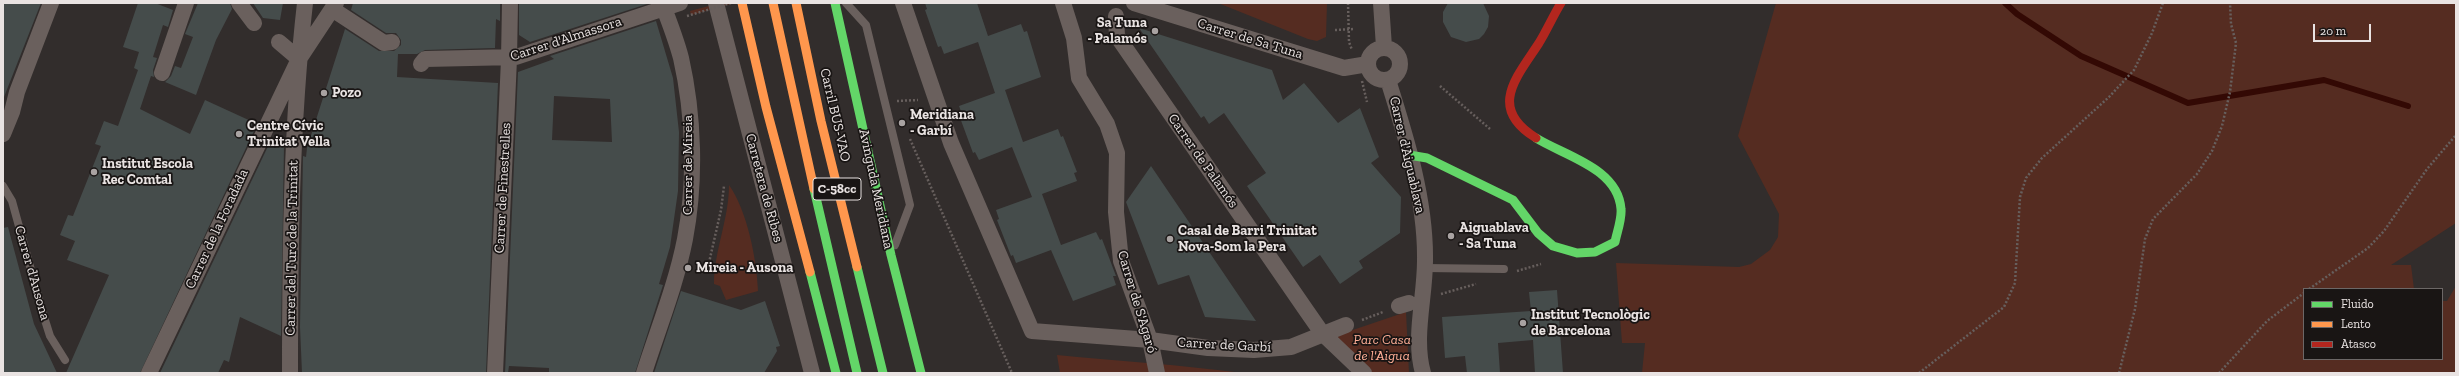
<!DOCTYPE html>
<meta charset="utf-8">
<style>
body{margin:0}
#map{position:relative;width:2459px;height:376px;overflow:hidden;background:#322d2c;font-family:"Zilla Slab",serif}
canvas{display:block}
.frame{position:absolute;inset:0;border:4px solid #e9e3e2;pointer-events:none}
.legend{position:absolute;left:2303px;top:288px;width:140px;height:72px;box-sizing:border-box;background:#191514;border:1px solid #6c6766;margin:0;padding:5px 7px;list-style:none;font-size:12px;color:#e9e3e2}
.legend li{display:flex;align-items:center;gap:8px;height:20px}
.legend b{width:20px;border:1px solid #6c6766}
.scale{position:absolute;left:2313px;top:24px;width:58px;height:18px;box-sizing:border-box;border:2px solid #e9e3e2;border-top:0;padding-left:5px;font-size:12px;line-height:14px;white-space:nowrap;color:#e9e3e2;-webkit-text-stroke:3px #191514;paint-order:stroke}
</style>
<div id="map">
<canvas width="2459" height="376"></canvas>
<div class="frame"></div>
<ul class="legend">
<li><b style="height:5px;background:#63d668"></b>Fluido</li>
<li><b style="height:5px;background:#ff974d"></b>Lento</li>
<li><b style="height:5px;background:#b3261e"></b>Atasco</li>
</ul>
<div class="scale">20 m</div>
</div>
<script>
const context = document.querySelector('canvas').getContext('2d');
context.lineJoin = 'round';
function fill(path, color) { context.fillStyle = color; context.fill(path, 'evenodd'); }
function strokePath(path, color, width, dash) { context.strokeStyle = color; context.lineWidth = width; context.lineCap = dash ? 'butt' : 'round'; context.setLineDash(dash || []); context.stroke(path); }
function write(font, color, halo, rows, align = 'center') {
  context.font = font + ' "Zilla Slab",serif'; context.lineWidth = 3.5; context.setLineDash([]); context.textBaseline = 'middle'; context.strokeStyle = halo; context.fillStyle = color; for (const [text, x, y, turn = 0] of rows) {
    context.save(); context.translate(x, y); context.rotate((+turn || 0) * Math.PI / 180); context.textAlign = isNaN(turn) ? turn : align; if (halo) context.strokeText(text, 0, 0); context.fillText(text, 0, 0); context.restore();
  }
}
const green = new Path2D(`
 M 720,3 L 734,3 L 691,15 L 690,11 Z
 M 1218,3 L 1327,3 L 1326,37 L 1317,41 L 1308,39 Z
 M 1776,3 L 2456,3 L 2456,223 L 2391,265 L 2411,265 L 2414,289 L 2304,289 L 2304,359 L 2442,359 L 2442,301 L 2447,301 L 2456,286 L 2456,373 L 1642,373 L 1645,343 L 1622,343 L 1616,263 L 1739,267 L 1751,264 L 1770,250 L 1778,237 L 1779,214 L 1738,136 Z
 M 729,185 C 747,210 757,260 758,291 L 726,300 L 720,286 L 714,284 C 714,251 729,219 729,185 Z
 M 1406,312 L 1409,373 L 1371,373 L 1335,336 Z
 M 1057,355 C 1119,361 1181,365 1243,373 L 1060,373 Z`);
const stream = new Path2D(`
 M 2005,3 L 2017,14 L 2081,56 L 2188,103 L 2324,80 L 2408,106`);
const building = new Path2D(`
 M 3,3 L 41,3 L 4,97 L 3,97 Z
 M 138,3 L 155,3 L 173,10 L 168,27 L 163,25 L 153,57 L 157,58 L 153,70 L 154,77 L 151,76 L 140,109 L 190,134 L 205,100 L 253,122 L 250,129 L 254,131 L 140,373 L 66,373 L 109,275 L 67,260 L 75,241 L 60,235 L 68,215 L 73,216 L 101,146 L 95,144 L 104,121 L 118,126 L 138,70 L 134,68 L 139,52 L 123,47 Z
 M 198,3 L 230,3 L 232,9 L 216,40 L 196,95 L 165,82 L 171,76 L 175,66 L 181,68 L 193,37 L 185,34 Z
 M 253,3 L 283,3 L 280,20 L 263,18 Z
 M 353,3 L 500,3 L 500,21 L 496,19 L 495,48 L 425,50 L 417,54 L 398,54 L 397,77 L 498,83 L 486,373 L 302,373 L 300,327 L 303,156 L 306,157 L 307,148 L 345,29 L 379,51 L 394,51 L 401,45 L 401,40 L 396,33 L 386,33 L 351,10 Z
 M 519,3 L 650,3 L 530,42 L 519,35 Z
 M 925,3 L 977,3 L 988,36 L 1021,24 L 1024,32 L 1027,31 L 1041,77 L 1005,90 L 1023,142 L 1058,129 L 1061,137 L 1063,136 L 1077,172 L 1074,173 L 1077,181 L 1042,194 L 1061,245 L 1096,232 L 1100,240 L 1102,239 L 1116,276 L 1113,276 L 1116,285 L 1073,301 L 1051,250 L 1016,263 L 1013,255 L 1011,256 L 997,220 L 999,219 L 996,210 L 1032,197 L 1012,147 L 979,160 L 975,152 L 973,153 L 959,115 L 962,114 L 959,106 L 995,93 L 978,42 L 944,54 L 941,46 L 938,47 L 925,10 L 927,9 Z
 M 1448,3 L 1483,3 L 1489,16 L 1488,27 L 1484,34 L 1479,39 L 1466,42 L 1451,37 L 1443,22 L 1443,12 Z
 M 656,21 L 673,78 L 679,132 L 678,191 L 670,247 L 659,284 L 663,285 L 635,373 L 549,373 L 549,368 L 509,366 L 508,373 L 505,373 L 518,72 L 554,59 L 550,56 ZM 554,96 L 610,99 L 612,142 L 552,140 Z
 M 1139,28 L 1272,70 L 1283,100 L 1304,83 L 1338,123 L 1360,108 L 1379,157 L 1371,163 L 1401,197 L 1400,233 L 1359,261 L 1363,268 L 1340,284 L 1320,255 L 1303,267 L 1247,186 L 1266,173 L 1224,113 L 1209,124 L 1204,116 L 1201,118 Z
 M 271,140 L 284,146 L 281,336 L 240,317 L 229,362 L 224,360 L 218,373 L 160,373 Z
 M 1151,166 L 1256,321 L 1205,317 L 1189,275 L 1158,285 L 1126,202 Z
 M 8,227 L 34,324 L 57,373 L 3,373 L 3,228 Z
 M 1557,290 L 1563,373 L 1535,373 L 1533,340 L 1498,343 L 1500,373 L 1467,373 L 1465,356 L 1445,358 L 1442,317 L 1531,311 L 1529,292 Z
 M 681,291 L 741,310 L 765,301 L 780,346 L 776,347 L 777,351 L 764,373 L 654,373 Z`);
const path = new Path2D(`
 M 1348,3 L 1349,42 L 1352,50
 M 1335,30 L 1355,29
 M 1362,81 L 1367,102
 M 1440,86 L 1490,129
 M 897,101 L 918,100
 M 910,139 L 1012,373
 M 708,267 L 721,210 L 724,186
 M 1517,271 L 1541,264
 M 2309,289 L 2368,248 L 2384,231 L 2427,169 L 2456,135
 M 1441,294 L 1476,284
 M 1362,320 L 1383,312
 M 1919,373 L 2004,307 L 2015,283 L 2020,197 L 2026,178 L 2042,158 L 2109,97 L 2134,70 L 2152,33 L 2163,3
 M 2119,373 L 2135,309 L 2145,239 L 2153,219 L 2197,174 L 2212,151 L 2222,126 L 2230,92 L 2236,43 L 2231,24 L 2230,3
 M 2219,373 L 2267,321 L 2304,293`);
const lane = new Path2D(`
 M 846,3 L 866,25 L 910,205 L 895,245
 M 3,186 L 12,201 L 44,317 L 50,336 L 65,360
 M 1425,268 L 1504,269`);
const street = new Path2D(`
 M 239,3 L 254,23
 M 716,3 L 812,373
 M 903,3 L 951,143 L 1032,331 L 1150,340 L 1208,348 L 1254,350 L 1291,347 L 1346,325
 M 1063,3 L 1074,38 L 1079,78 L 1107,124 L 1117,153 L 1116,212 L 1121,261 L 1150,340 L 1157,373
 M 1134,3 L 1344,68 L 1368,64
 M 1381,3 L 1384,47
 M 332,9 L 384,43 L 392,42
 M 1116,16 L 1117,36 L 1306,310 L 1322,333 L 1364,373
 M 279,42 L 299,59
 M1368 64a16 16 0 1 1 32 0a16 16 0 1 1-32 0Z
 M 421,64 L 425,59 L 516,57 L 680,3
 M 162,73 L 186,3
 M 1388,80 C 1406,137 1426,200 1425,261 C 1425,298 1413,337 1423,373
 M 3,134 L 12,112 L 17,92 L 51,3
 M 1399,306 L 1409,303
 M 149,373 L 299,59 L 336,3
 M 290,373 C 290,250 291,126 305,3
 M 495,373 L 509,59 L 510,3
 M 644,373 C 658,329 676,285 685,239 C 696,181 694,115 681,58 C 676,39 669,21 662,3`);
const fast = new Path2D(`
 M 835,3 L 891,255 L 921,373
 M 1409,155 L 1427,158 L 1513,200 L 1538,233 L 1553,246 L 1577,253 L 1595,252 L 1615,242 C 1617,232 1622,219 1621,209 C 1618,168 1565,156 1536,138
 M 814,189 L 857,373
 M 857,267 L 883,373
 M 810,272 L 836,373`);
const slow = new Path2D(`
 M 742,3 L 766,107 L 810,272
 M 773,3 L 814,189
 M 796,3 L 821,121 L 857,267`);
const jam = new Path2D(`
 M 1536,138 C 1487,108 1517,77 1539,43 C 1547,30 1553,16 1561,3`);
const pathBridge = new Path2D(`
 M 687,16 L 731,3`);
const markers = [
 [1155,31,4,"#a9a3a2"],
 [324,93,4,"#a9a3a2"],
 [902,123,4,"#a9a3a2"],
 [239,134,4,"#a9a3a2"],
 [94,172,4,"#a9a3a2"],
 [1451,236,4,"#a9a3a2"],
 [1170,239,4,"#a9a3a2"],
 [688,268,4,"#a9a3a2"],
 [1523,323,4,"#a9a3a2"]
];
const shields = [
 [837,189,48]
];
const shieldNames = [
 ["C-58cc",837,189]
];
const poiNames = [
 ["Sa Tuna",1147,23,"right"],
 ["- Palamós",1147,39,"right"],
 ["Pozo",332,93],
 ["Meridiana",910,115],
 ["- Garbí",910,131],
 ["Centre Cívic",247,126],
 ["Trinitat Vella",247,142],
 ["Institut Escola",102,164],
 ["Rec Comtal",102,180],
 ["Aiguablava",1459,228],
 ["- Sa Tuna",1459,244],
 ["Casal de Barri Trinitat",1178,231],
 ["Nova-Som la Pera",1178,247],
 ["Mireia - Ausona",696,268],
 ["Institut Tecnològic",1531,315],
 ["de Barcelona",1531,331]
];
const streetNames = [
 ["Carrer d'Almassora",566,39,-18],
 ["Carrer de Sa Tuna",1250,39,17],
 ["Carril BUS-VAO",835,115,77],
 ["Carrer d'Aiguablava",1407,155,77],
 ["Carrer de Palamós",1203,161,55],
 ["Carrer de Mireia",688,165,-90],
 ["Carrer de Finestrelles",503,188,-87],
 ["Carretera de Ribes",764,188,75],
 ["Avinguda Meridiana",876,189,78],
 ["Carrer de la Foradada",217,229,-65],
 ["Carrer del Turó de la Trinitat",292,248,-89],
 ["Carrer d'Ausona",32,273,74],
 ["Carrer de S'Agaró",1137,302,73],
 ["Carrer de Garbí",1224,345,3]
];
const parkNames = [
 ["Parc Casa",1382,340],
 ["de l'Aigua",1382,356]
];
fill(green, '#552c21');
strokePath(stream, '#330904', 6);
fill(building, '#454c4b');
strokePath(path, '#675f5d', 2.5, [2, 2]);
strokePath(lane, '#6a605d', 8);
strokePath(street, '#6a605d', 16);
strokePath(fast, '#63d668', 9);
strokePath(slow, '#ff974d', 9);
strokePath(jam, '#b3261e', 9);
strokePath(pathBridge, '#675f5d', 2.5, [2, 2]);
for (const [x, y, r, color] of markers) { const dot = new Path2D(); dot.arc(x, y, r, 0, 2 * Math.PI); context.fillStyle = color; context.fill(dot); strokePath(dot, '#191514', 1.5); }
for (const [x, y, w] of shields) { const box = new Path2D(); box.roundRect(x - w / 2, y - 11, w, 22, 3); context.fillStyle = '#191514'; context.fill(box); strokePath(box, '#e9e3e2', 1); }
write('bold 13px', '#e9e3e2', null, shieldNames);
write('bold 14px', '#e9e3e2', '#191514', poiNames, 'left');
write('14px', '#e9e3e2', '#191514', streetNames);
write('italic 14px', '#feae96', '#191514', parkNames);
</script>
